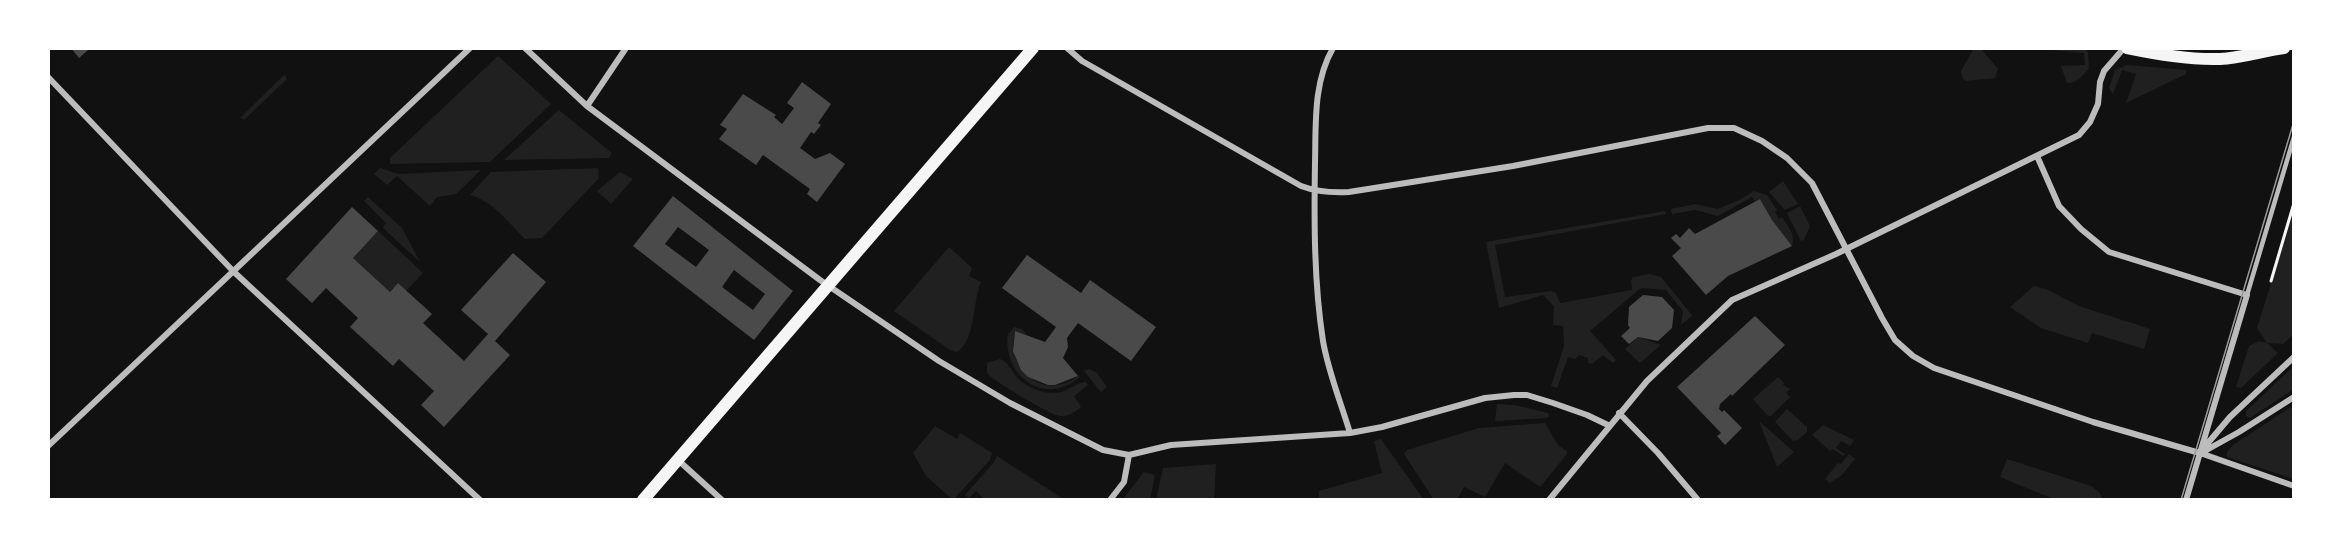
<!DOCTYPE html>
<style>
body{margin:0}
#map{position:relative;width:2342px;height:548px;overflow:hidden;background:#111;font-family:Lora,serif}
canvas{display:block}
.frame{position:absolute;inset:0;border:50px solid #fff;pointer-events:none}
</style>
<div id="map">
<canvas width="2342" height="548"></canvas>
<div class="frame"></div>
</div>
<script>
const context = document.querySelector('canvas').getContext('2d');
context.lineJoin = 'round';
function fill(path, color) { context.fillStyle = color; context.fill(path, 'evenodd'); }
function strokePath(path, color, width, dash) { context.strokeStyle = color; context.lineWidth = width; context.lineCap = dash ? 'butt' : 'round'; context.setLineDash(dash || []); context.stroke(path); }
const green = new Path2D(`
 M 1974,48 L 1982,50 L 1998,69 L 1995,78 L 1966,81 L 1963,79 L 1961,71 Z
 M 2052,48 L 2085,48 L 2088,53 L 2089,68 C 2083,75 2077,84 2067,83 L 2061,66 L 2085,65 L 2084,53 L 2053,50 Z
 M 498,56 L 551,104 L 490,162 L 390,164 L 390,158 Z
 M 2127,65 L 2186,70 L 2186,74 L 2126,103 L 2136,74 L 2122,70 L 2113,94 L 2109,88 L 2115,70 Z
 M 285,74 L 287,79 L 245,119 L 240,118 Z
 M 559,110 L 612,153 L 609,158 L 504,160 Z
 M 380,168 L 398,174 L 481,170 L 456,194 L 437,197 L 430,206 L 397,176 L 387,185 L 374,174 Z
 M 598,168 L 599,178 L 542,238 L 525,239 C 509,223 493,201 470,195 L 491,172 Z
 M 620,172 L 633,179 L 611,204 L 597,191 Z
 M 1783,181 L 1798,204 L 1785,210 L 1769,192 Z
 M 1754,191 L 1767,195 L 1777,210 L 1775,212 L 1779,219 L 1782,217 C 1788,226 1796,236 1792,246 L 1772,220 L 1760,199 L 1755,201 L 1752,197 L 1718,216 L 1695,210 L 1672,214 L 1671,209 L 1695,204 L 1718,209 L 1739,200 Z
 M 368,197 L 402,228 L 420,262 L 383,228 L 386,223 L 364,201 Z
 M 1800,206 L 1810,226 L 1804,240 L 1801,241 L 1787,213 Z
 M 2294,210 L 2294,334 L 2283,344 L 2267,343 L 2278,353 L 2241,388 L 2236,387 L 2249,346 L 2259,341 L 2267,343 L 2257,328 Z
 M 1665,211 L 1666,214 L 1495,245 L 1505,297 L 1551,291 L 1556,293 L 1560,303 L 1632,290 L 1631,280 L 1633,277 L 1649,274 L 1661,277 L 1691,314 L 1692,316 L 1681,325 L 1683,311 L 1666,290 L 1641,288 L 1590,331 L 1616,360 L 1613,363 L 1603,355 L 1592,364 L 1588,363 L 1588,358 L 1579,355 L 1575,359 L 1568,357 L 1557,388 L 1551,386 L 1564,346 L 1563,326 L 1553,325 L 1554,306 L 1543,295 L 1499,308 L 1486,242 Z
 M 378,231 L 423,273 L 406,291 L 398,283 L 390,292 L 353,258 Z
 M 949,247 L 972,268 L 969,276 L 981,282 C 972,302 976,340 957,352 L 950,350 L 894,311 Z
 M 2034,286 L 2046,289 L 2079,306 L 2150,329 L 2144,349 L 2092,333 L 2088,343 L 2041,328 L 2010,307 Z
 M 1014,327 L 1022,329 L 1027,335 L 1015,331 C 1005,370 1044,402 1078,376 L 1080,377 C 1072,383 1064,388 1054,389 C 1024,392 1003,361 1008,334 Z
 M 1638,337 L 1661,345 L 1640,363 L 1625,349 Z
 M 1000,359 C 1008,362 1011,370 1016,376 C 1024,386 1042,394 1055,393 C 1067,393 1076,382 1086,382 L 1088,385 L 1074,396 L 1081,407 C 1075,412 1068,417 1060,416 C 1051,415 993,381 987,373 L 987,363 Z
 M 2294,366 L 2294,389 L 2250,418 L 2246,416 L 2246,411 Z
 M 1089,369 L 1097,373 L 1107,387 L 1101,392 L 1084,371 Z
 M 1778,377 L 1784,383 L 1783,385 L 1790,389 L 1786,393 L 1790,397 L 1771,416 L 1768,416 L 1753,399 Z
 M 1497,404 L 1514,405 L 1548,413 L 1549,416 L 1547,418 L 1495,421 Z
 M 2294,405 L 2294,479 L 2227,457 L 2227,452 L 2233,445 Z
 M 1787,409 L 1807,427 L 1807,432 L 1798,440 L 1793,441 L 1775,422 Z
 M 1759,421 L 1794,452 L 1777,467 Z
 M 1545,423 L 1558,445 L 1567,451 L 1567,454 L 1540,487 L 1505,463 L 1485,497 L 1464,487 L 1457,500 L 1434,500 L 1404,454 L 1407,450 L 1479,428 Z
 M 1823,425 L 1854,440 L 1850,446 L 1841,441 L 1836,448 L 1845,454 L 1843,456 L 1833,449 L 1830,451 L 1812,435 Z
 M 935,426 L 957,439 L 960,433 L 992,453 L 990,460 L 953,500 L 926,476 L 913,453 Z
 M 1381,439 L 1424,500 L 1319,500 L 1319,491 L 1382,473 L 1374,441 Z
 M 1849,454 L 1855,459 L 1842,475 L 1830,483 L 1825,479 L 1838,463 L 1841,464 Z
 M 997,456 L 1065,500 L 985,500 L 976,491 L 969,498 L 965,495 L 994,462 Z
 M 2007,459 L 2091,486 L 2100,493 L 2103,500 L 2056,500 L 2000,477 Z
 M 1216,464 L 1214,500 L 1156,500 L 1163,468 Z
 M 1144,472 L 1155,475 L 1150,500 L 1122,500 Z`);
const building = new Path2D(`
 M 71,48 L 86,48 L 88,50 L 79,58 Z
 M 802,82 L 831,104 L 818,123 L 821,125 L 814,134 L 811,132 L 800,148 L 815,159 L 830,153 L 845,164 L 817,202 L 807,194 L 810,189 L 763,155 L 756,165 L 719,139 L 727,129 L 720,125 L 743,94 L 776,115 L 774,117 L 782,124 L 794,108 L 787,103 Z
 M 673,196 L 793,291 L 754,340 L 633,246 ZM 678,227 L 709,250 L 696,267 L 665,244 ZM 734,270 L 765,294 L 753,310 L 722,287 Z
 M 1760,199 L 1772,220 L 1792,246 L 1728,276 L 1706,295 L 1672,256 L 1681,248 L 1671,238 L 1676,234 L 1680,238 L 1689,228 L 1695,234 Z
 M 352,207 L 378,231 L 353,258 L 390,292 L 398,283 L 432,314 L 423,323 L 464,361 L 488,334 L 461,310 L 513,253 L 546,282 L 495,341 L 510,355 L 444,427 L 421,405 L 434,391 L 399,359 L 393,366 L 350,327 L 358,318 L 326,288 L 312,303 L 286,279 Z
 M 1027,255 L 1081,293 L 1090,280 L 1156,327 L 1131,361 L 1078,323 L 1067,338 L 1068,347 L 1063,358 L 1078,376 L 1055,385 L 1048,385 L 1028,377 L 1021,370 L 1013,351 L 1015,331 L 1045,342 L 1056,327 L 1002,288 Z
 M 1643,295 L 1662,297 L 1674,310 L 1672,328 L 1658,341 L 1638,337 L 1629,344 L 1621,336 L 1630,328 L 1628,325 L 1629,307 Z
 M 1755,316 L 1785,345 L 1732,396 L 1731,394 L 1720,404 L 1719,409 L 1722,412 L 1724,410 L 1742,428 L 1725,445 L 1717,436 L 1721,433 L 1677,387 Z`);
const path = new Path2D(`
 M 2271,281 L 2294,203`);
const service = new Path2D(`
 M 2247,295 L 2294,137`);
const minor = new Path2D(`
 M 525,48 L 587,106 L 820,280 L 939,361 L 1010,403 L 1103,450 L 1129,455 L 1171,445 L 1350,433 L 1382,427 L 1485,398 L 1514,395 L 1527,395 L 1553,403 L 1587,415 L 1610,426
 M 1067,48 L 1082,61 L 1301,186 C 1317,192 1332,193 1349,192 L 1513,166 L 1708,128 L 1734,128 L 1762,141 L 1787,158 L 1812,183 L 1882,318 L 1895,340 L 1913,356 L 1934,368 L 2093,422 L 2203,454 L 2294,486
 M 1333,48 C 1313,83 1316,124 1315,163 C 1314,222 1314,283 1323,341 C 1328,371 1341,403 1350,433
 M 48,77 L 234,272 L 480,500
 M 587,106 L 626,48
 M 2037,156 L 2059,206 L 2081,229 L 2109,252 L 2247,295 L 2186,500
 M 1619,413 L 1658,453 L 1698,500
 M 48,446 L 470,48
 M 2202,450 L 2230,417 L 2294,357
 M 2203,452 L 2239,432 L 2294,397
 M 678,460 L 722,500
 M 1110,500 L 1124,482 L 1129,455
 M 1549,500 L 1647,381 L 1732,300 L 1836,254 L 2079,135 L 2090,122 L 2098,104 L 2100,82 L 2104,71 L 2124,48`);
const secondary = new Path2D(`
 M 2127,48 C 2157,54 2189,60 2220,59 C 2241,58 2262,51 2284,48
 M 643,500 L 1033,48`);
const tram = new Path2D(`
 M 2181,500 L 2294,121`);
fill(green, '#202020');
fill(building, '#4a4a4a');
strokePath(path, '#f5f5f5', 3);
strokePath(service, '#bcbcbc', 4.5);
strokePath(minor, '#bcbcbc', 6);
strokePath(secondary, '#f5f5f5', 12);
strokePath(tram, '#9a9a9a', 1.5);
</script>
